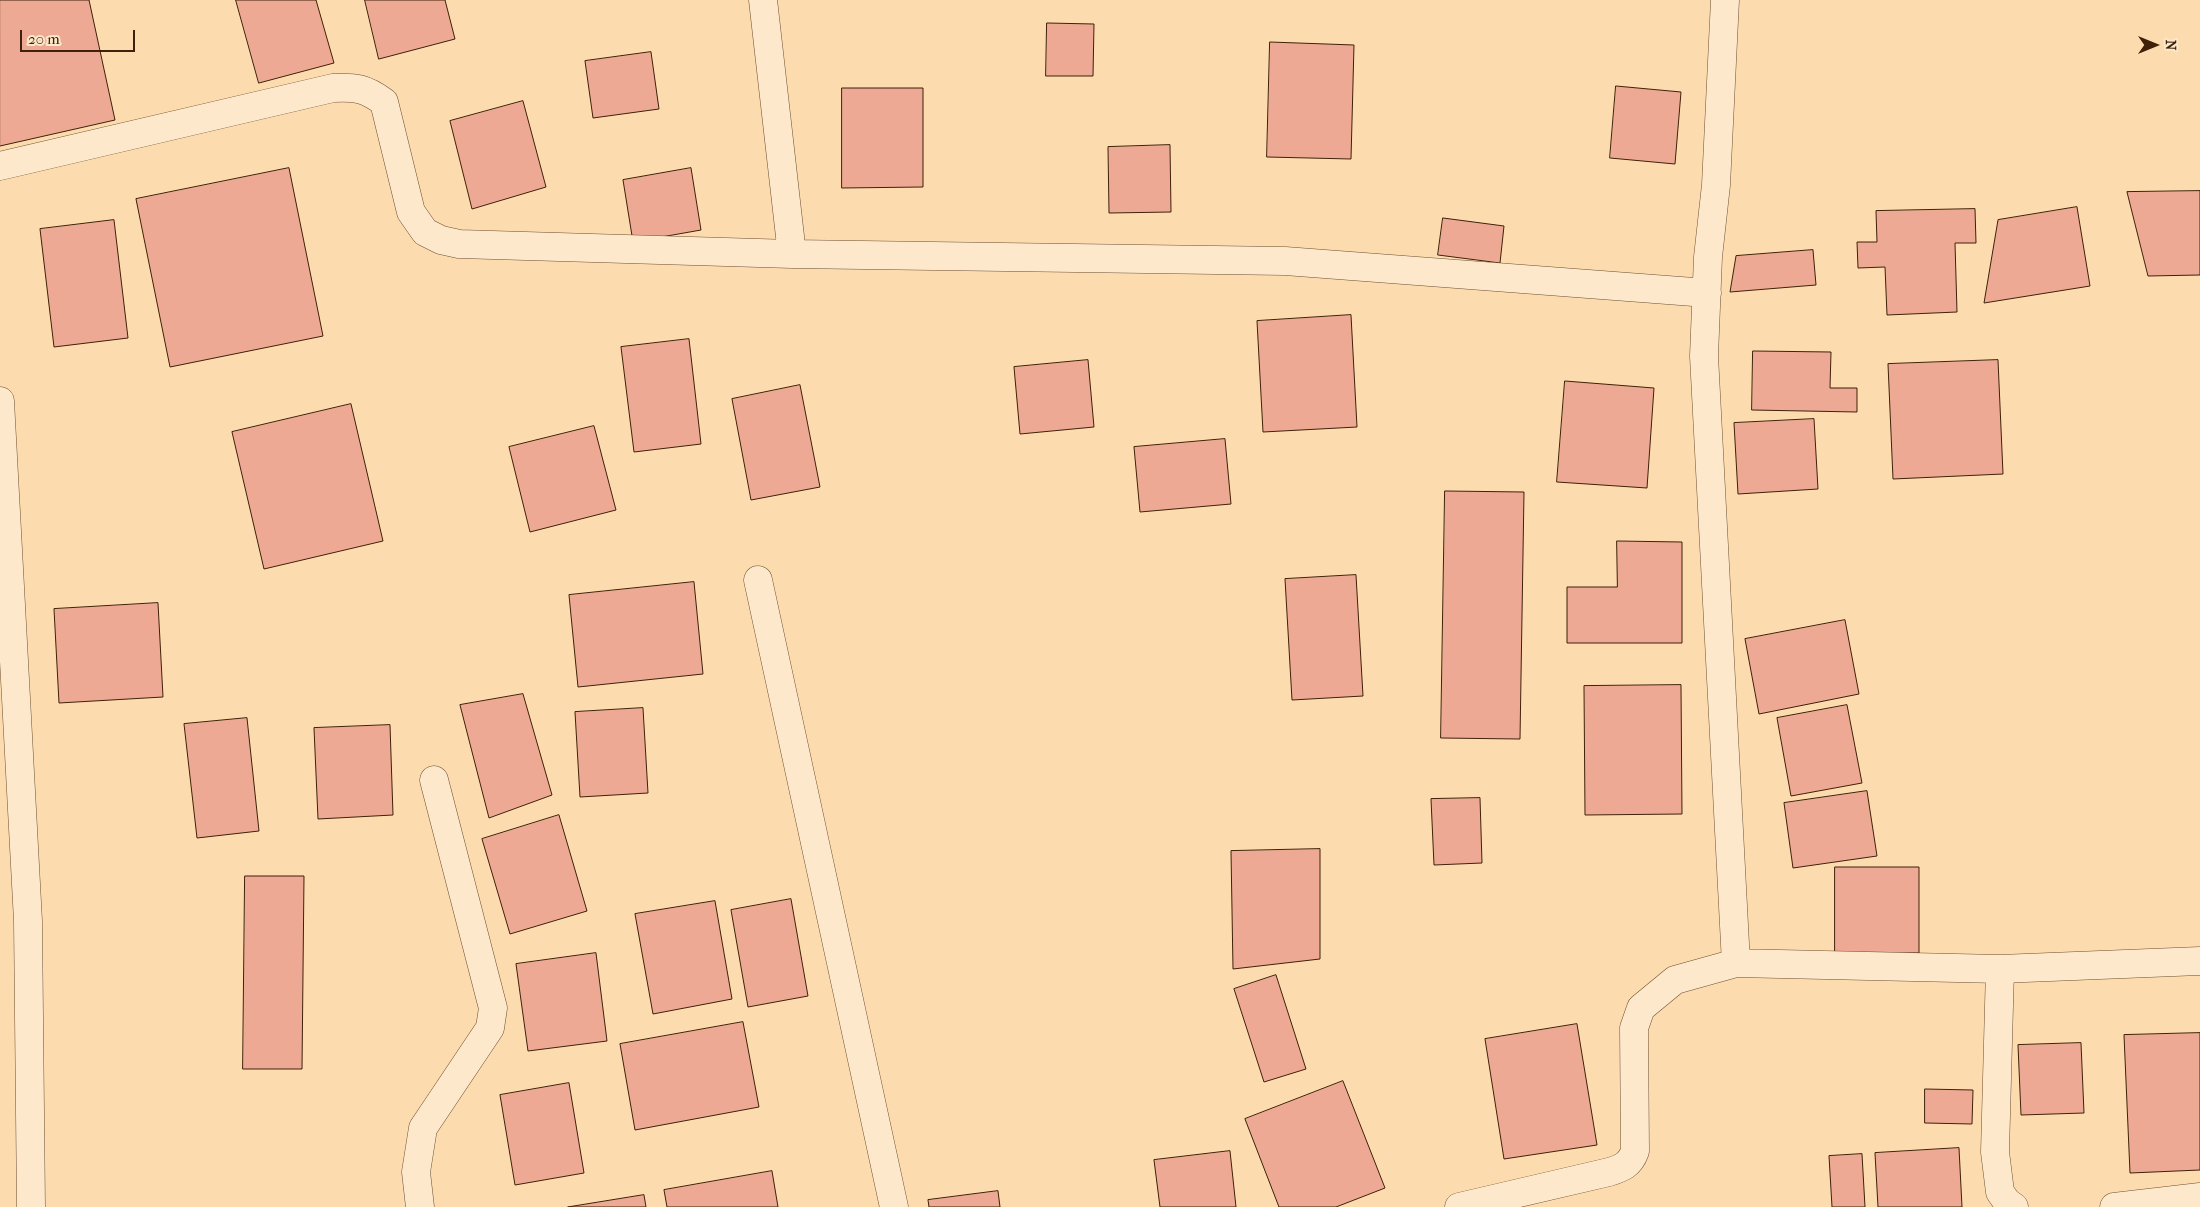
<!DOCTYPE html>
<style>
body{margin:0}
#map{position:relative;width:2200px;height:1207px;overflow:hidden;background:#fcdcaf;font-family:"IM FELL French Canon",serif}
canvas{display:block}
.north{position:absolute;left:2130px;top:20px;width:50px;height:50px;-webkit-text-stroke:4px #fde8cb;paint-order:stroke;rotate:90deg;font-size:14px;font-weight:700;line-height:20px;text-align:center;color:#3e2108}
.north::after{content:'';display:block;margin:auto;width:18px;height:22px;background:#3e2108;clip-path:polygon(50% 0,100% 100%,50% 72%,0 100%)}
.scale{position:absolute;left:20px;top:30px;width:115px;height:22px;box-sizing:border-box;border:2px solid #3e2108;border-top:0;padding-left:6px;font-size:15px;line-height:18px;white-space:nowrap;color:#3e2108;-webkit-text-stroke:4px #fde8cb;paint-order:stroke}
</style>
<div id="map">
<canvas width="2200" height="1207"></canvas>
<div class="north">N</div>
<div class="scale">20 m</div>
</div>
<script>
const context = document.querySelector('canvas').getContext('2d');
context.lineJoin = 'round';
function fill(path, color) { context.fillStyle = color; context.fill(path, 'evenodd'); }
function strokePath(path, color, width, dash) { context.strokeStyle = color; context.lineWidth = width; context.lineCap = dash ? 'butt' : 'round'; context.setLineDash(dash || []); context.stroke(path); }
const building = new Path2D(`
 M 0,0 L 89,0 L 115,120 L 0,146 Z
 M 236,0 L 316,0 L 334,63 L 259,83 Z
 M 365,0 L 445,0 L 455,39 L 379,59 Z
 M 1047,23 L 1094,24 L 1093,76 L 1046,76 Z
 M 1270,42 L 1354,45 L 1351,159 L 1267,157 Z
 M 651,52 L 659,109 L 593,118 L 585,61 Z
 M 1616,86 L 1681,92 L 1675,164 L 1610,158 Z
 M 842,88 L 923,88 L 923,187 L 842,188 Z
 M 523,101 L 546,187 L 472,209 L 450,121 Z
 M 1170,145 L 1171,212 L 1109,213 L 1108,147 Z
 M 289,168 L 323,336 L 170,367 L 136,199 Z
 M 691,168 L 701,230 L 633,242 L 623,180 Z
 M 2200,191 L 2200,275 L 2148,276 L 2127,192 Z
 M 2077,207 L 2090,286 L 1984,303 L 1998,220 Z
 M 1975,209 L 1976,243 L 1955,243 L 1957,312 L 1887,315 L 1885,267 L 1858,268 L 1857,242 L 1877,242 L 1876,211 Z
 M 1443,218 L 1504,226 L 1500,263 L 1438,255 Z
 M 114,220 L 128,338 L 54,347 L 40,229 Z
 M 1813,250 L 1816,285 L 1730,292 L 1736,256 Z
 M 1351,315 L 1357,427 L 1263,432 L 1257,321 Z
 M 689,339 L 701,444 L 634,452 L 621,347 Z
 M 1753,351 L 1831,352 L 1830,388 L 1857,388 L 1857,412 L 1752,410 Z
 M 1088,360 L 1094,427 L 1020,434 L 1014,367 Z
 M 1998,360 L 2003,474 L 1893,479 L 1888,364 Z
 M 1565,381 L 1654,388 L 1647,488 L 1557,482 Z
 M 800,385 L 820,487 L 751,500 L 732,399 Z
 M 351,404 L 383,541 L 264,569 L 232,432 Z
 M 1814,419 L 1818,489 L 1738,494 L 1734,423 Z
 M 594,426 L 616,510 L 530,532 L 509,447 Z
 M 1225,439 L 1231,504 L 1140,512 L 1134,447 Z
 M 1445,491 L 1524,492 L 1520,739 L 1441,738 Z
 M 1617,541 L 1682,542 L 1682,643 L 1567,643 L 1567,587 L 1617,587 Z
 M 1356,575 L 1363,696 L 1292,700 L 1285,579 Z
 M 694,582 L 703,674 L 578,687 L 569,595 Z
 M 158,603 L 163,697 L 59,703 L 54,609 Z
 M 1845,620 L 1859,694 L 1759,714 L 1745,639 Z
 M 1681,685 L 1682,814 L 1585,815 L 1584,686 Z
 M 523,694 L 552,795 L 489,818 L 460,705 Z
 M 1847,705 L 1862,783 L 1791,796 L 1777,718 Z
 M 643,708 L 648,793 L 580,797 L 575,712 Z
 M 247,718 L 259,831 L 197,838 L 184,724 Z
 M 390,725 L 393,815 L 318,819 L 314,728 Z
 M 1867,791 L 1877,856 L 1793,868 L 1784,803 Z
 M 1480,798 L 1482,863 L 1434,865 L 1431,799 Z
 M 559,815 L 587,911 L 510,934 L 482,839 Z
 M 1320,849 L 1320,959 L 1233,969 L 1231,851 Z
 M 1835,867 L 1919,867 L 1919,953 L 1835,954 Z
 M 245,876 L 304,876 L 302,1069 L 243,1069 Z
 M 791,899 L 808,996 L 748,1007 L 731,910 Z
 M 715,901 L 732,999 L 653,1014 L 635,914 Z
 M 596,953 L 607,1041 L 528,1051 L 516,964 Z
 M 1276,975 L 1306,1069 L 1264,1082 L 1234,989 Z
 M 743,1022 L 759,1107 L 635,1130 L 620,1044 Z
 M 1577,1024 L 1597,1145 L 1504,1159 L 1485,1039 Z
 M 2200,1033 L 2200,1170 L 2130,1173 L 2124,1035 Z
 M 2081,1043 L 2084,1113 L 2021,1115 L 2018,1045 Z
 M 1343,1081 L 1385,1188 L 1336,1207 L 1279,1207 L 1245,1119 Z
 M 569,1083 L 584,1173 L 515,1185 L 500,1095 Z
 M 1925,1089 L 1973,1090 L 1972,1124 L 1925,1123 Z
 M 1959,1148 L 1962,1207 L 1878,1207 L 1875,1153 Z
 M 1230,1151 L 1236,1207 L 1160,1207 L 1154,1160 Z
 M 1862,1154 L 1865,1207 L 1832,1207 L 1829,1156 Z
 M 772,1171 L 778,1207 L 667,1207 L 664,1190 Z
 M 998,1191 L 1000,1207 L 929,1207 L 928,1200 Z
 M 644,1195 L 646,1207 L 568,1207 Z`);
const street = new Path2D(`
 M 763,0 L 792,254
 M 1725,0 L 1716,185 L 1708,257 L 1704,356 L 1736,963
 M 0,166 L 333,88 C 356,87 365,88 384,102 L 411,212 L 425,232 L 441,240 L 459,244 L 792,254 L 1285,261 L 1707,293
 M 0,401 L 28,921 L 31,1207
 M 758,580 L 894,1207
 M 2000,969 L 1995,1152 L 2000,1192 L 2007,1202 L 2014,1207
 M 420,1207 L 416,1172 L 423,1128 L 490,1028 L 493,1008 L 434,780
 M 1459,1207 L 1609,1172 C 1622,1168 1630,1165 1635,1151 L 1634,1028 L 1641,1008 L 1675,980 L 1736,963 L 2000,969 L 2200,961
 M 2114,1207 L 2200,1197`);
fill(building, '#eea994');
strokePath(building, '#3e2108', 1);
strokePath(street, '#6e5032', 29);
strokePath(street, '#fde8cb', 28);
</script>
